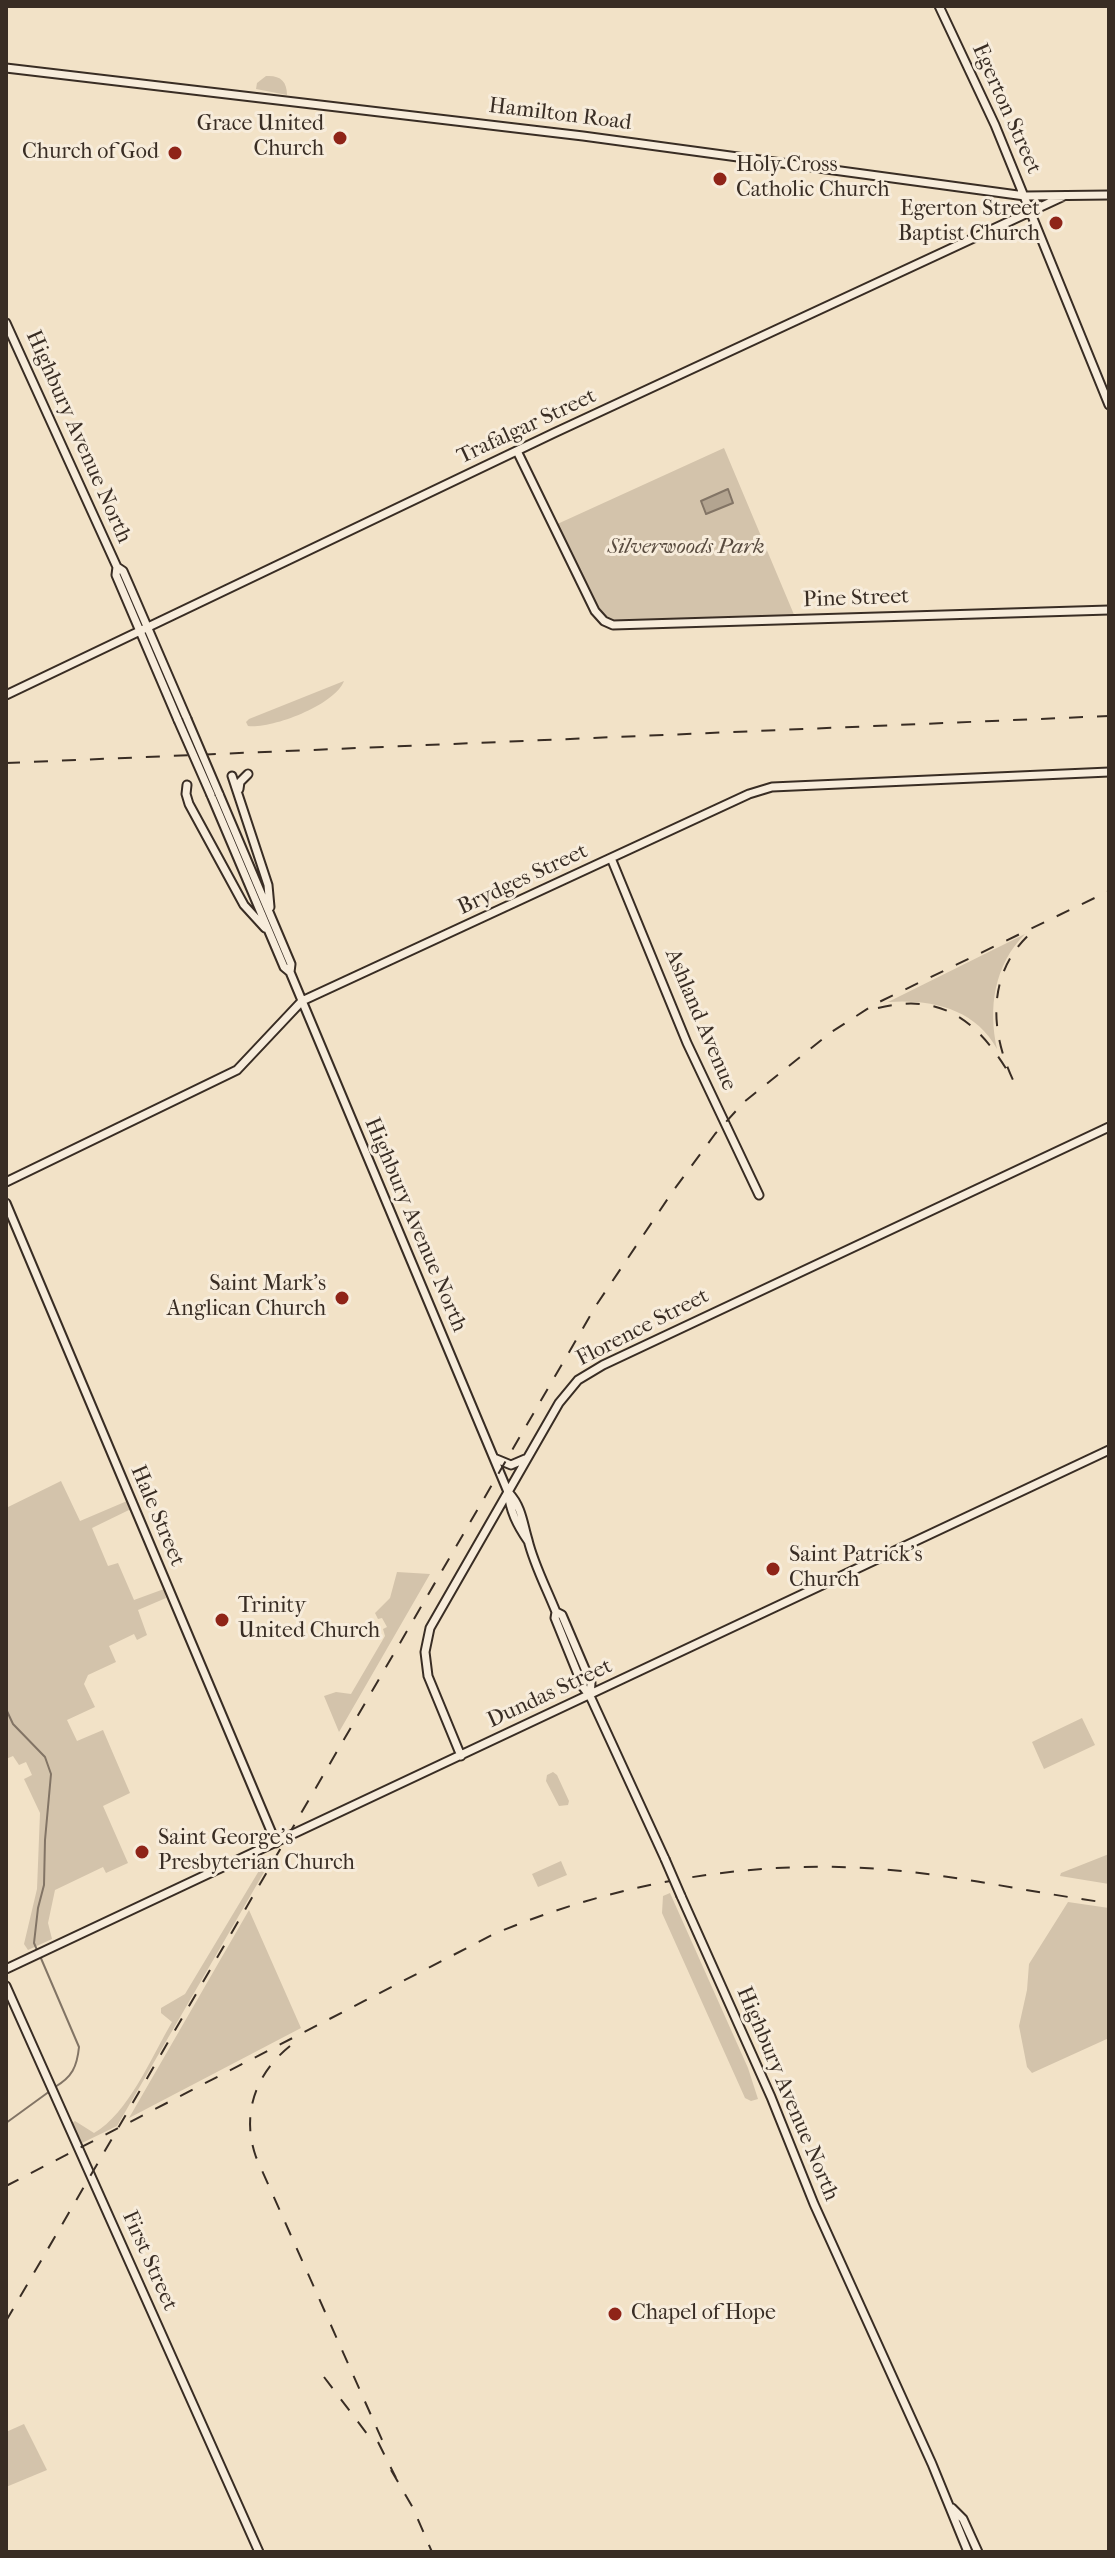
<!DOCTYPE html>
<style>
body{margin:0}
#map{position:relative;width:1115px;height:2558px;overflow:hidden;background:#f2e2c7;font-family:"IM FELL French Canon",serif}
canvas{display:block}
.frame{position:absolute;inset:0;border:8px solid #392d24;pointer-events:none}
</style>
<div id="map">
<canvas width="1115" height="2558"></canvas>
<div class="frame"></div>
</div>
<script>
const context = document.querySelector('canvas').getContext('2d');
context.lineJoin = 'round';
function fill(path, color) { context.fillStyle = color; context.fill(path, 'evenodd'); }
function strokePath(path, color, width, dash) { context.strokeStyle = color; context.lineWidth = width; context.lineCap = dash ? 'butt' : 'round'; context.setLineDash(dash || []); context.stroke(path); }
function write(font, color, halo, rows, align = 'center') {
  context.font = font + ' "IM FELL French Canon",serif'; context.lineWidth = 6; context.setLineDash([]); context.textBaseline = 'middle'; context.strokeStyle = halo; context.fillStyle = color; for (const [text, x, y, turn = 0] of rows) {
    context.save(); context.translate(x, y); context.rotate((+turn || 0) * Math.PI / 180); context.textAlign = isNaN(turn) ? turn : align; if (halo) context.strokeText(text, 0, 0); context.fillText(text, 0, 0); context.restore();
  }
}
const green = new Path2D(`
 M 266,76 C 280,75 287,81 287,95 L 256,89 L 257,83 Z
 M 724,448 L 795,617 L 615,622 L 595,609 L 553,526 Z
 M 344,681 C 335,705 272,729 248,726 L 246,722 L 249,719 Z
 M 1025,934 C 994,965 988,1008 997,1049 C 975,1008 930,999 888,1002 Z
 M 61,1481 L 80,1521 L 127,1501 L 131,1509 L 92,1528 L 108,1566 L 118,1563 L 134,1600 L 164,1589 L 166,1598 L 138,1610 L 147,1635 L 137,1640 L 134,1634 L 109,1646 L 116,1662 L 88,1675 L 84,1684 L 95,1707 L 67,1720 L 77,1741 L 103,1730 L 130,1793 L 103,1806 L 128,1863 L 106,1873 L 103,1867 L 55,1890 L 48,1923 L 52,1939 L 28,1950 L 24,1944 L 37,1889 L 40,1813 L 24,1779 L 32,1775 L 26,1762 L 19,1765 L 13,1756 L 6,1759 L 6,1508 Z
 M 397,1572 L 430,1574 L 339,1732 L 324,1696 L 336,1692 L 351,1694 L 385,1636 L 383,1629 L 387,1627 L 382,1618 L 378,1619 L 375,1613 L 390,1598 Z
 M 1082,1718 L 1095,1745 L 1044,1769 L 1032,1742 Z
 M 553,1772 L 557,1775 L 569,1801 L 568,1805 L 559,1806 L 546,1781 L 547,1775 Z
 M 1109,1854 L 1109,1884 L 1060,1876 L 1061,1873 Z
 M 274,1855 L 117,2126 L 82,2143 L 72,2123 L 75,2121 L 94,2133 C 128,2114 152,2056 172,2022 L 161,2013 L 161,2008 L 185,1994 L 260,1869 L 258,1863 Z
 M 561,1861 L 567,1875 L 538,1887 L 532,1874 Z
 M 670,1893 L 748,2068 L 758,2099 L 751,2101 L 745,2098 L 662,1913 L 663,1896 Z
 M 1068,1902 L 1109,1908 L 1109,2038 L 1032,2073 L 1027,2067 L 1019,2026 L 1027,1990 L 1029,1964 Z
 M 249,1910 L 301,2028 L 129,2118 Z
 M 24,2424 L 47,2470 L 6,2487 L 6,2432 Z`);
const water = new Path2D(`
 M 728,489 L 733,503 L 706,514 L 701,501 Z`);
const stream = new Path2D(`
 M 6,1709 L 13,1724 L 45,1757 L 51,1774 L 45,1840 L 44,1885 L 38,1908 L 34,1943 L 37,1950
 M 40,1956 L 79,2047 C 77,2067 72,2077 55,2087
 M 6,2123 L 50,2091`);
const secondary = new Path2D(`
 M 939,6 L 995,125 L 1109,405
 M 6,68 L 583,136 L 1025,196 L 1109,195
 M 6,323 L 117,567 L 123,571 L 130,587 L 187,719
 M 517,451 L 595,611 L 604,621 L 613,625 L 1109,610
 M 117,567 L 116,575 L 178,720
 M 6,695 L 554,433 L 1064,196
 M 232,776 L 268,885 L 270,907
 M 187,785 L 186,794 L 189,804 L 244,905 L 265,928
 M 239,789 L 240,782 L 248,774
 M 219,794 L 291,964 L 290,972 L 508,1492 C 510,1511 517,1525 528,1541
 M 211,795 L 284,967 L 290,972
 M 611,858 L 687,1043 L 759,1195
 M 6,1182 L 237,1070 L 302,1001 L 749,794 L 772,787 L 1109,772
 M 6,1203 L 276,1843
 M 494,1458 L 511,1465 L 525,1459
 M 509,1493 C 522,1507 523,1524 528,1540 C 534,1565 547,1589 556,1612 L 555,1618 L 583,1687 L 590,1696 L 665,1859
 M 556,1612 L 562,1615 L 591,1683 L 590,1696
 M 461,1756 L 428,1676 L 425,1652 L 430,1628 L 559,1403 L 578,1380 L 603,1365 L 1109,1127
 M 681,1896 L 771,2097 L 814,2204 L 932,2464 L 968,2552
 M 6,1969 L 1109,1450
 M 6,1986 L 259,2552
 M 952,2508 L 963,2519 L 978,2552`);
const rail = new Path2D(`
 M 6,763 L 1109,716
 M 878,1008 C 946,991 981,1025 1013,1080 C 989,1029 987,971 1033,931
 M 290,2046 C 255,2074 241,2115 256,2157 L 387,2451
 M 6,2186 L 494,1934 C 615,1883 749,1859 880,1869 C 957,1875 1033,1893 1109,1903
 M 6,2321 L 597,1304 L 673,1191 L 715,1134 L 744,1102 L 830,1033 L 875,1004 L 1109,891
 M 324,2377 L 374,2443
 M 378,2442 L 396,2478
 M 391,2470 L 413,2508 L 432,2552`);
const secondaryBridge = new Path2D(`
 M 187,719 L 219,794
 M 178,720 L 211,795
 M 665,1859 L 681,1896`);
const markers = [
 [340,138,8,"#8f2418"],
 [175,153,8,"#8f2418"],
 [720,179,8,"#8f2418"],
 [1056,223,8,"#8f2418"],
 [342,1298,8,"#8f2418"],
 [773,1569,8,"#8f2418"],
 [222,1620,8,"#8f2418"],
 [142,1852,8,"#8f2418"],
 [615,2314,8,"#8f2418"]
];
const streetNames = [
 ["Egerton Street",1006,109,66],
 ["Hamilton Road",560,115,7],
 ["Trafalgar Street",527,427,-25],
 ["Highbury Avenue North",78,437,66],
 ["Pine Street",856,599,-2],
 ["Brydges Street",523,880,-25],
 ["Ashland Avenue",700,1020,67],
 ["Highbury Avenue North",415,1225,67],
 ["Florence Street",643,1328,-27],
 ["Hale Street",157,1516,67],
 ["Dundas Street",550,1694,-25],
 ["Highbury Avenue North",787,2094,67],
 ["First Street",149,2261,66]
];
const poiNames = [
 ["Grace United",324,125,"right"],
 ["Church",324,150,"right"],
 ["Church of God",159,153,"right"],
 ["Holy Cross",736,166],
 ["Catholic Church",736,191],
 ["Egerton Street",1040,210,"right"],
 ["Baptist Church",1040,235,"right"],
 ["Saint Mark's",326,1285,"right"],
 ["Anglican Church",326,1310,"right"],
 ["Saint Patrick's",789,1556],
 ["Church",789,1581],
 ["Trinity",238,1607],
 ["United Church",238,1632],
 ["Saint George's",158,1839],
 ["Presbyterian Church",158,1864],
 ["Chapel of Hope",631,2314]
];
const parkNames = [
 ["Silverwoods Park",686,548]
];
fill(green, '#d3c3ab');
fill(water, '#b3a490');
strokePath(water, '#827465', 2);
strokePath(stream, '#827465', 2);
strokePath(secondary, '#392d24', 11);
strokePath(secondary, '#f7ecdb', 7);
strokePath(rail, '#392d24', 2, [14, 14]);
strokePath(secondaryBridge, '#392d24', 11, []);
strokePath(secondaryBridge, '#f7ecdb', 7);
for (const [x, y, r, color] of markers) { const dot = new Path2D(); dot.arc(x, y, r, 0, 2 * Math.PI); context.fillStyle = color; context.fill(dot); strokePath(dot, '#f7ecdb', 3); }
write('22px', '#392d24', '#f7ecdb', streetNames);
write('22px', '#392d24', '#f7ecdb', poiNames, 'left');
write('italic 22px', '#584b3f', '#f7ecdb', parkNames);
</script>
